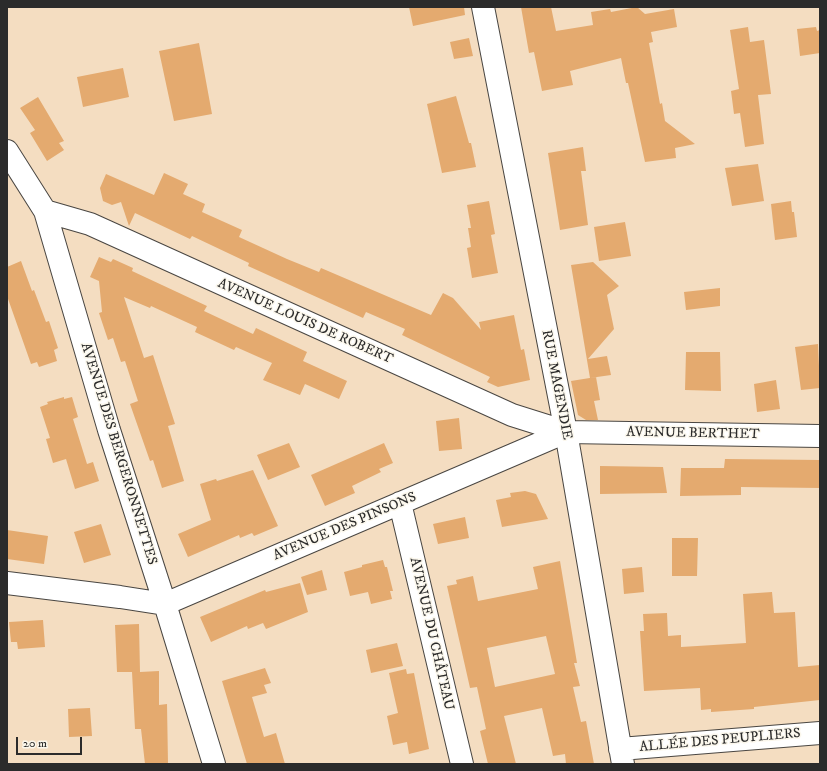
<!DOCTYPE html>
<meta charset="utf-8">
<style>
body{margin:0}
#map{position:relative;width:827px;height:771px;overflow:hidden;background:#f4ddc1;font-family:"IM FELL DW Pica",serif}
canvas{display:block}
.frame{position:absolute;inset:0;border:8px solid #2b2b2b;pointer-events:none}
.scale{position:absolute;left:16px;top:737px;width:66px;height:18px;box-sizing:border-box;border:2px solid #2b2b2b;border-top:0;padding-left:5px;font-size:12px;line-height:14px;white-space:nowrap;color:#2b2b2b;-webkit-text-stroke:3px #fbf7ec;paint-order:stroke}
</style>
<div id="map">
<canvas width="827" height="771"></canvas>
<div class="frame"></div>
<div class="scale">20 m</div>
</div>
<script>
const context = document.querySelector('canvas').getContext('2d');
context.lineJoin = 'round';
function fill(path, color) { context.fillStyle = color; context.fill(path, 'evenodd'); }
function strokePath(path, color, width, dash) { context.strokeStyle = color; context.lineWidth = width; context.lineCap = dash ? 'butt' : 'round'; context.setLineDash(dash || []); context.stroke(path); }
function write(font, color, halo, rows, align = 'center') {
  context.font = font + ' "IM FELL DW Pica",serif'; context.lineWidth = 3; context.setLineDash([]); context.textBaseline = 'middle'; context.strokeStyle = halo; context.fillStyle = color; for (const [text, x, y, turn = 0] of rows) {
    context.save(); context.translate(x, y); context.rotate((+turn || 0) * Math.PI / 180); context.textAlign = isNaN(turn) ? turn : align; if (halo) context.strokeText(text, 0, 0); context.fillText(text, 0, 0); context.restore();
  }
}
const building = new Path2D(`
 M 409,7 L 464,7 L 465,15 L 413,26 Z
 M 521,7 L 551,7 L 556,31 L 593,25 L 591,12 L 610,9 L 611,12 L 637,7 L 645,14 L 674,9 L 677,27 L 651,32 L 653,42 L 649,43 L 660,104 L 662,103 L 665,121 L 695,144 L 675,148 L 676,158 L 645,162 L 628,83 L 626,83 L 621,58 L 570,71 L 573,85 L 542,91 L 534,52 L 529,53 Z
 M 748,27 L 750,42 L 764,40 L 771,94 L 758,95 L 764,144 L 745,147 L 740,113 L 734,114 L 731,91 L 739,89 L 730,30 Z
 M 816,27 L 817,31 L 820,30 L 820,53 L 800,56 L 797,29 Z
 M 469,38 L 473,56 L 454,59 L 450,42 Z
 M 199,43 L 212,114 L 174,121 L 159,51 Z
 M 123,68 L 129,97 L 83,107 L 77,77 Z
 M 456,96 L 469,143 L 471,143 L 476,167 L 442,173 L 427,104 Z
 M 38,97 L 64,141 L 59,143 L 64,150 L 47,161 L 30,133 L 35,130 L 20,108 Z
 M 583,147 L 586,171 L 581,171 L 588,225 L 560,230 L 548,153 Z
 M 758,164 L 764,201 L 732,206 L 725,168 Z
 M 164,173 L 188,184 L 183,194 L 205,204 L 202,212 L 242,230 L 239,237 L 287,259 L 319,272 L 321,268 L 431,315 L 443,293 L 453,298 L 481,330 L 479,322 L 514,315 L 521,350 L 524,349 L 530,380 L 498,387 L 487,382 L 490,377 L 402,335 L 405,329 L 366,312 L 363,318 L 248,266 L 249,263 L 192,236 L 190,239 L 135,213 L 129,226 L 121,202 L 112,205 L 103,201 L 100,188 L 106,174 L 154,195 Z
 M 489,201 L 495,234 L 491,235 L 498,273 L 472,278 L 467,248 L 471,247 L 468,228 L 471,228 L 467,205 Z
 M 791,201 L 792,212 L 794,212 L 797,237 L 775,240 L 771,204 Z
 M 625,222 L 631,256 L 599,261 L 594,227 Z
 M 99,257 L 111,262 L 113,259 L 133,268 L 132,271 L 207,306 L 204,311 L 253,334 L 256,328 L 307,352 L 303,361 L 347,381 L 339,399 L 305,384 L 300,395 L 263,380 L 272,363 L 236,347 L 234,350 L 195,332 L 197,327 L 151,306 L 150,308 L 124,297 L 144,358 L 153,355 L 175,424 L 168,426 L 184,481 L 162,488 L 153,460 L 150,461 L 130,404 L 138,401 L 125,361 L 121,362 L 113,338 L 108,340 L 99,313 L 102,312 L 99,281 L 90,277 Z
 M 21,261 L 32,291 L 34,290 L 46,322 L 49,321 L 58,348 L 54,350 L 57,361 L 39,367 L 37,362 L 31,364 L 7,296 L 7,267 Z
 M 593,262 L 619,286 L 607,295 L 614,329 L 588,359 L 607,356 L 611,375 L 590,378 L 571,265 Z
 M 720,288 L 720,306 L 686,310 L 684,292 Z
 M 818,344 L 820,388 L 801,390 L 795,347 Z
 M 686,352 L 720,352 L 721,391 L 685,390 Z
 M 596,377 L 600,400 L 594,401 L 598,420 L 586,420 L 578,415 L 571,381 Z
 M 776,380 L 780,409 L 757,412 L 754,384 Z
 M 64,397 L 64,399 L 72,397 L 78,417 L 73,419 L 87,464 L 93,462 L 99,481 L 75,489 L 66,459 L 53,463 L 46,439 L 50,438 L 40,407 L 48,404 L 47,402 Z
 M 459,418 L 462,449 L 439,451 L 436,421 Z
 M 289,443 L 300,467 L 268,480 L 257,455 Z
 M 384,443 L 393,463 L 379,469 L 381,472 L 352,486 L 355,493 L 325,506 L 311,475 Z
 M 725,459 L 820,460 L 820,488 L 741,487 L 741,495 L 680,496 L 681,468 L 724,468 Z
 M 600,466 L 663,467 L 667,493 L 600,494 Z
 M 253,470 L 278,526 L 254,536 L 252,533 L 240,538 L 239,535 L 188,557 L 178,534 L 211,520 L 200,484 L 216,479 L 217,481 Z
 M 525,491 L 536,494 L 548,519 L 502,527 L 496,500 L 511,497 L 510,493 Z
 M 465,517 L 469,538 L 438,544 L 433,524 Z
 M 101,524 L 111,555 L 84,563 L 74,532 Z
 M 7,530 L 48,536 L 44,564 L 7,559 Z
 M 672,538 L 698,538 L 697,576 L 672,576 Z
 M 383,560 L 385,567 L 387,567 L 393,591 L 390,591 L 392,599 L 371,604 L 368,592 L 350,596 L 344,572 L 362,567 L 362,565 Z
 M 560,561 L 577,663 L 574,663 L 580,686 L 573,687 L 581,722 L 586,721 L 594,764 L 566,764 L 565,754 L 553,756 L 542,708 L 504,716 L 516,764 L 488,764 L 480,731 L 486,729 L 477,687 L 470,688 L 447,586 L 457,584 L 456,580 L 473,576 L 478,601 L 538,589 L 533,567 ZM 546,636 L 555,674 L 495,687 L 487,648 Z
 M 642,567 L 644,592 L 624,594 L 622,569 Z
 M 322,570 L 327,590 L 307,595 L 301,577 Z
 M 300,583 L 308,612 L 266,629 L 263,623 L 248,629 L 247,626 L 211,642 L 200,617 L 265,590 L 266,592 Z
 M 772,592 L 774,613 L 795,612 L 798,667 L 820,665 L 820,700 L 754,707 L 754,709 L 711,712 L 711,709 L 701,710 L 700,688 L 644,691 L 640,631 L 644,631 L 643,614 L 667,613 L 668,636 L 681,635 L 681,647 L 746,643 L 743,594 Z
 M 43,620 L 45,647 L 18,649 L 17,642 L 11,642 L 9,622 Z
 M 139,624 L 140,672 L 159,671 L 159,705 L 167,704 L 168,764 L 145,764 L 141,729 L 135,729 L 132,672 L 117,672 L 115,625 Z
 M 397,643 L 403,666 L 371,673 L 366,650 Z
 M 265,668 L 271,683 L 264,685 L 267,693 L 252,697 L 264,737 L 276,733 L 285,764 L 247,764 L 222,681 Z
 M 406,669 L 407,674 L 414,673 L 429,749 L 409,754 L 407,742 L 393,745 L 387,716 L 398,713 L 389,673 Z
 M 90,708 L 92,736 L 69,737 L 68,709 Z`);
const minor = new Path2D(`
 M 483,7 L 566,432 L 623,764
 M 7,151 L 45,211 L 109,430 L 165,604 L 214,764
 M 45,211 L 90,224 L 512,415 L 566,432 L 820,436
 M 400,503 L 462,764
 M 7,583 L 120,597 L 165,604 L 566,432
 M 620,749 L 820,733`);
const streetNames = [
 ["AVENUE LOUIS DE ROBERT",305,322,24],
 ["RUE MAGENDIE",556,385,79],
 ["AVENUE BERTHET",693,434,1],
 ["AVENUE DES BERGERONNETTES",118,454,73],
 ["AVENUE DES PINSONS",345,527,-23],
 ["AVENUE DU CHÂTEAU",431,634,77],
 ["ALLÉE DES PEUPLIERS",720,741,-5]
];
fill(building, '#e4aa6f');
strokePath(minor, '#494642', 24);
strokePath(minor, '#fff', 22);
write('14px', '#2b2b2b', '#fbf7ec', streetNames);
</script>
